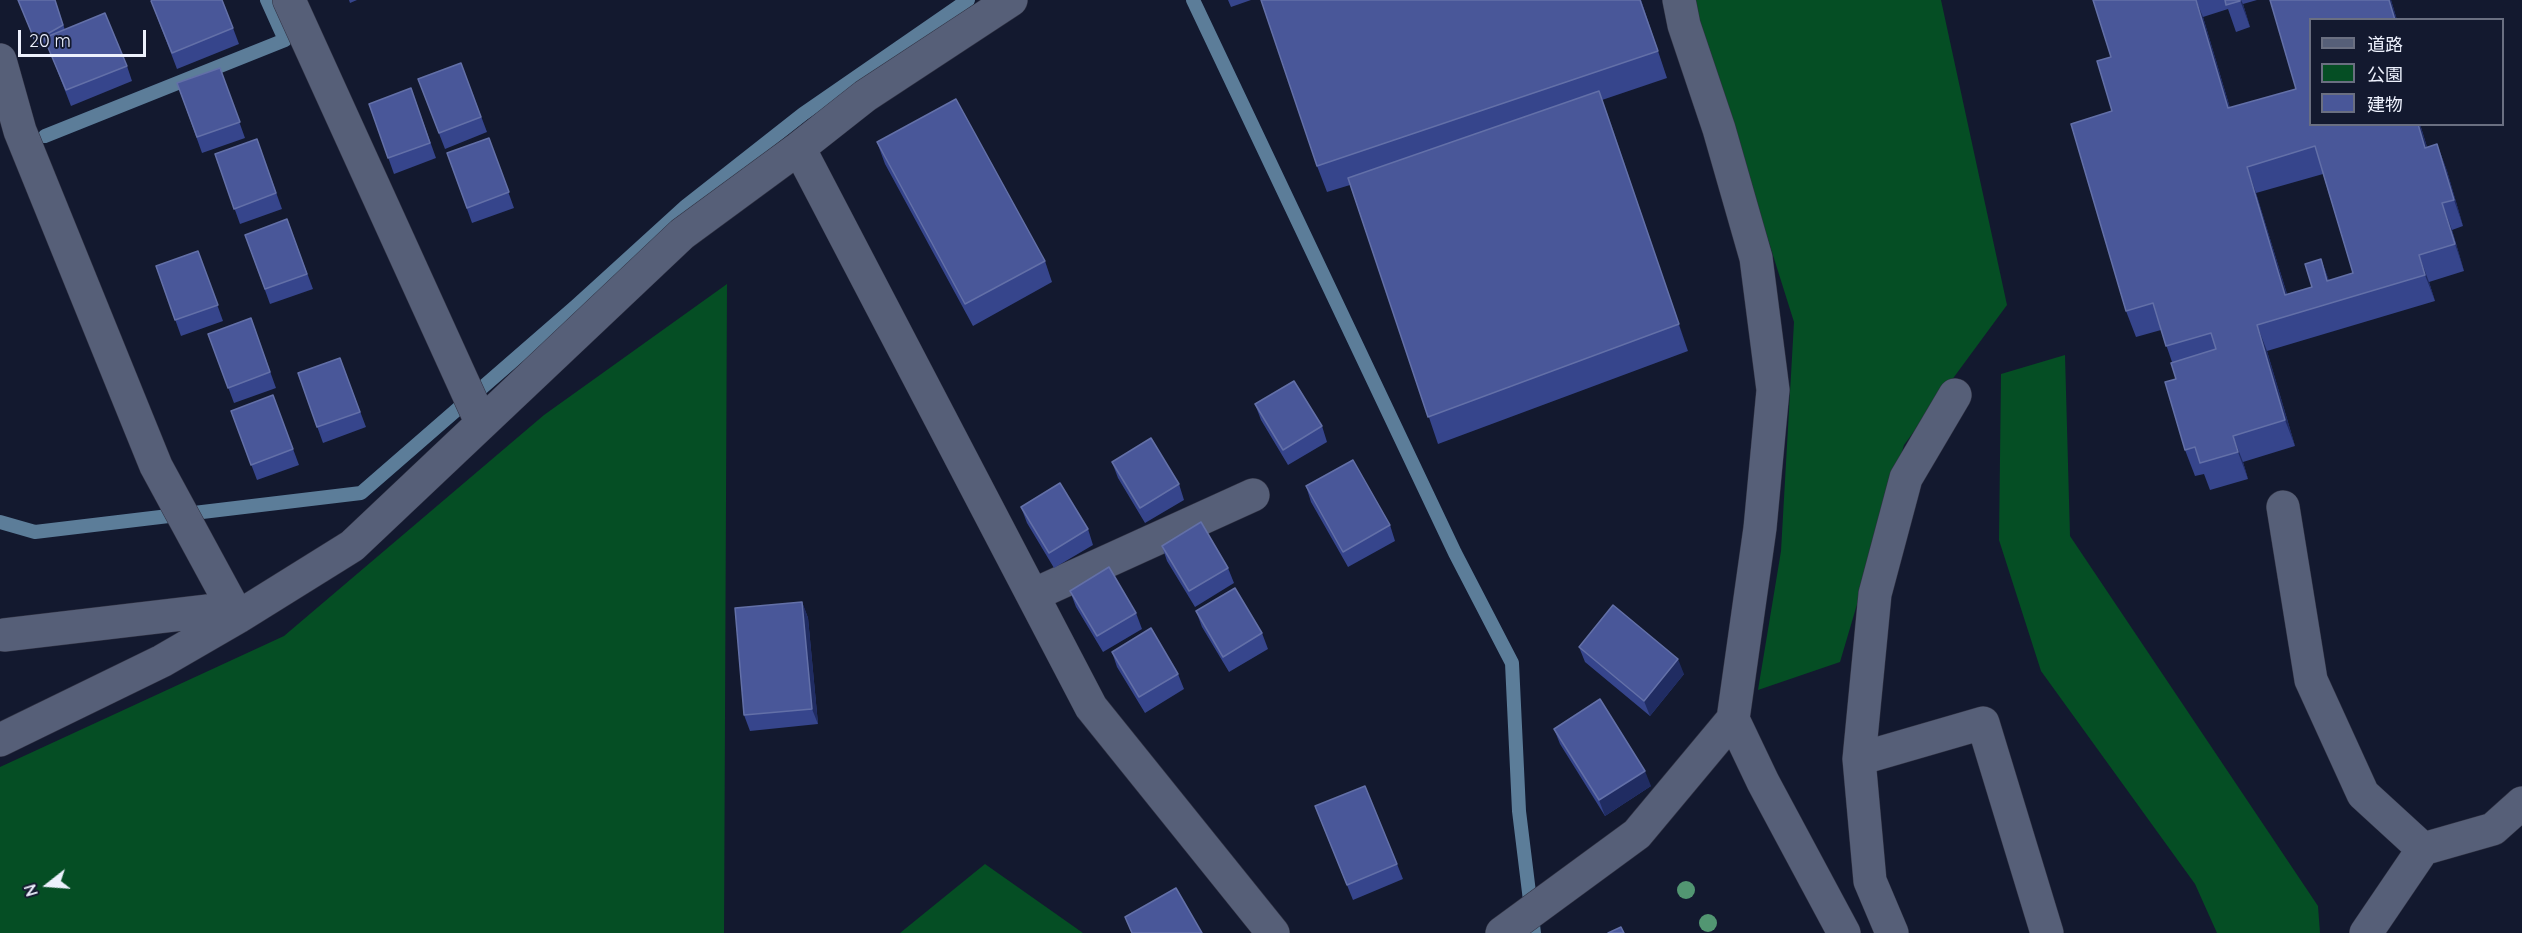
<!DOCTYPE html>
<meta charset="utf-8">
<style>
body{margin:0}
#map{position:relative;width:2522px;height:933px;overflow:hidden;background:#13192f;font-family:Quicksand,"Noto Sans JP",sans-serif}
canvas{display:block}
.legend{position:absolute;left:2309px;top:18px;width:195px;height:108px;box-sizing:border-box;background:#13192f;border:2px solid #6a6f81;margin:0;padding:8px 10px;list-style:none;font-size:18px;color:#edf1fd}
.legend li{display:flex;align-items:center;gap:12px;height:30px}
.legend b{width:30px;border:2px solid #6a6f81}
.north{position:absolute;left:18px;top:855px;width:60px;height:60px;-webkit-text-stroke:4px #13192f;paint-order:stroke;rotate:253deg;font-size:16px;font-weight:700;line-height:24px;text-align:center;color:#edf1fd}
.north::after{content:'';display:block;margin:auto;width:21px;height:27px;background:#edf1fd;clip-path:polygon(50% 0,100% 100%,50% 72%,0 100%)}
.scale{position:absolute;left:18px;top:30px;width:128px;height:27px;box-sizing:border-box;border:3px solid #edf1fd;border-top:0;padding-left:8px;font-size:18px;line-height:21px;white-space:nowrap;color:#edf1fd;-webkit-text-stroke:4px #13192f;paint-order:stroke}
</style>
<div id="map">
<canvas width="2522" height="933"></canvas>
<ul class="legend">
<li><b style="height:8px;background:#565f78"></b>道路</li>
<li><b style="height:16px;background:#054e24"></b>公園</li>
<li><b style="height:16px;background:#495799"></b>建物</li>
</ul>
<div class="north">N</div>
<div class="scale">20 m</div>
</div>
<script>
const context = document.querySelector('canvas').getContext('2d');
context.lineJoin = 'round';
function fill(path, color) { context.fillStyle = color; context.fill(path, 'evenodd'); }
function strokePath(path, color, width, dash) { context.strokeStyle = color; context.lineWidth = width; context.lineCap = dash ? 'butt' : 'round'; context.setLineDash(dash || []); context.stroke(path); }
const green = new Path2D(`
 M 1694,0 L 1941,0 L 2007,305 L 1904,445 L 1840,662 L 1758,690 L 1781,551 L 1794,322 L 1698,17 Z
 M 727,284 L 724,933 L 0,933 L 0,767 L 284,636 L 544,415 Z
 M 2065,355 L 2070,536 L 2318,906 L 2320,933 L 2217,933 L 2195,884 L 2041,671 L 1999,540 L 2001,374 Z
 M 985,864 L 1083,933 L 900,933 Z`);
const stream = new Path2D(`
 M 1193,0 L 1455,553 L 1512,663 L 1519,811 L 1534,933
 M 45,136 L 285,40 L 267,0
 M 0,522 L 35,532 L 361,493 L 576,306 L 686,206 L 803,114 L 968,0`);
const minor = new Path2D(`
 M 289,0 L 481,422
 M 0,60 L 20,131 L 156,466 L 238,617
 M 799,148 L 1091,707 L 1273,933
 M 2283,507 L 2311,680 L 2363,794 L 2423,849 L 2493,829 L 2522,803
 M 1033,595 L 1253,495
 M 4,635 L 233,608
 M 1733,719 L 1763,782 L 1844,933
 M 0,740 L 162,661 L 238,617 L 352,546 L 682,234 L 799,148 L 865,96 L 1011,0
 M 1859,759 L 1875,594 L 1906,478 L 1955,395
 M 1502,933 L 1637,834 L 1733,719 L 1760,528 L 1773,390 L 1756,258 L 1719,129 L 1684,25 L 1679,0
 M 1892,933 L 1870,881 L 1859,759 L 1983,723 L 2047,933
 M 2366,933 L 2423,849`);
const trees = [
 [1686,890],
 [1708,923]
];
const wall = new Path2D(`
 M 18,0 L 55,0 L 65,30 L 127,66 L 132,81 L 71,106 L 47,44 L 38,49 Z
 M 349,0 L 357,0 L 350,3 Z
 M 1228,0 L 1251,0 L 1231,7 Z
 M 1641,0 L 1667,78 L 1602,100 L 1688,351 L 1438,444 L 1350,185 L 1327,192 L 1317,166 Z
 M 2093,0 L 2257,0 L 2243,4 L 2250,27 L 2236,32 L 2228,9 L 2203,17 L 2230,108 L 2296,89 L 2270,0 L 2391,0 L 2397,20 L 2310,20 L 2310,124 L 2420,124 L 2427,147 L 2437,144 L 2447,171 L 2463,226 L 2452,230 L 2464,271 L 2429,282 L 2435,301 L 2267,351 L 2295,446 L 2243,462 L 2248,479 L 2210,490 L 2204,474 L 2195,476 L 2185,450 L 2165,382 L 2176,379 L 2171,363 L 2172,362 L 2161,330 L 2136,337 L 2126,311 L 2071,124 L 2112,111 L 2097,61 L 2111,57 ZM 2323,174 L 2353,273 L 2329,281 L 2321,259 L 2305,264 L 2312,287 L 2287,294 L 2256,193 Z
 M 151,1 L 233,28 L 239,44 L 177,69 Z
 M 461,63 L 487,132 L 445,149 L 418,79 Z
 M 220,68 L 245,138 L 202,153 L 177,83 Z
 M 411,88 L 436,158 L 394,174 L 369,104 Z
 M 489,138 L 514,208 L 472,223 L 447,153 Z
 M 257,139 L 282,209 L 240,224 L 215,154 Z
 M 877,142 L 1045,261 L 1052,282 L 973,326 L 885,164 Z
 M 287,219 L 313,289 L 270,304 L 245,235 Z
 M 198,251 L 223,321 L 181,336 L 156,266 Z
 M 251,318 L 276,388 L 234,403 L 208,334 Z
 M 340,358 L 366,427 L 323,443 L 298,373 Z
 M 273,395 L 299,465 L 257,480 L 231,411 Z
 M 1255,404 L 1322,426 L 1327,442 L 1288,465 L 1261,420 Z
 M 1112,462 L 1179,484 L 1184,500 L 1145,523 L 1118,478 Z
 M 1306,486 L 1390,525 L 1395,541 L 1348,567 L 1311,502 Z
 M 1021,507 L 1088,529 L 1093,545 L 1054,568 L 1027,523 Z
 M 1162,546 L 1228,568 L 1234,583 L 1195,607 L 1167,561 Z
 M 1070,591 L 1136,613 L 1142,629 L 1103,652 L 1076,607 Z
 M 802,602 L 808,618 L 818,724 L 750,731 L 744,715 Z
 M 1196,611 L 1262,633 L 1268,649 L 1229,672 L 1202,627 Z
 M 1579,647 L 1684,674 L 1650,716 L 1585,662 Z
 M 1112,652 L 1178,674 L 1184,689 L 1145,713 L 1117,667 Z
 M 1554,729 L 1651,786 L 1605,816 L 1560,744 Z
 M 1315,806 L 1397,864 L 1403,879 L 1353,900 Z`);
const shadedWall = new Path2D(`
 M 1640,0 L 1641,0 L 1667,78 L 1658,51 Z
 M 2196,0 L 2203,17 L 2238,135 L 2228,108 Z
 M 2240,0 L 2241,0 L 2243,4 L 2250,27 Z
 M 2389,0 L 2391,0 L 2397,20 L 2395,20 Z
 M 1599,91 L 1609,118 L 1688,351 L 1679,324 Z
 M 2418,124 L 2420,124 L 2435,174 L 2425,148 Z
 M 2437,144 L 2447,171 L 2463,226 L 2454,200 Z
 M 2247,167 L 2256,193 L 2293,314 L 2285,295 Z
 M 2442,203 L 2452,230 L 2464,271 L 2455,244 Z
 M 2419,255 L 2429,282 L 2435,301 L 2425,275 Z
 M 2321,259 L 2331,286 L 2327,281 Z
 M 2257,325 L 2267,351 L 2295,446 L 2285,420 Z
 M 2233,436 L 2243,462 L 2248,479 L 2238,452 Z
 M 802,602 L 808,618 L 818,724 L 812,709 Z
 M 1678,659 L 1684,674 L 1650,716 L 1644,701 Z
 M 1645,771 L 1651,786 L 1605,816 L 1599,800 Z`);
const building = new Path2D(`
 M 18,0 L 55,0 L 63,25 L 35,41 Z
 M 152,0 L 222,0 L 233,28 L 172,53 L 151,1 Z
 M 1261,0 L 1640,0 L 1658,51 L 1317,166 Z
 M 2093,0 L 2196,0 L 2228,108 L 2296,89 L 2270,0 L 2389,0 L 2395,20 L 2310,20 L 2310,124 L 2418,124 L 2425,148 L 2437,144 L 2454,200 L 2442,203 L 2455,244 L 2419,255 L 2425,275 L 2257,325 L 2285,420 L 2233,436 L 2238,452 L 2200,463 L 2195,447 L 2185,450 L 2165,382 L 2176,379 L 2171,363 L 2216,349 L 2211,333 L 2166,346 L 2153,303 L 2126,311 L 2071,124 L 2112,111 L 2097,61 L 2111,57 ZM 2315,146 L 2353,273 L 2327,281 L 2321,259 L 2305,264 L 2312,287 L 2285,295 L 2247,167 Z
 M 2225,0 L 2240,0 L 2240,1 L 2226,5 Z
 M 105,13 L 127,66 L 66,90 L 44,38 Z
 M 461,63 L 481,117 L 439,133 L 418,79 Z
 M 220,68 L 240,122 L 197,137 L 177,83 Z
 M 411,88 L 430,143 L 388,158 L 369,104 Z
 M 1599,91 L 1679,324 L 1428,417 L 1348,178 Z
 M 956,99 L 1045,261 L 965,304 L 877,142 Z
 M 489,138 L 509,192 L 467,208 L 447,153 Z
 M 257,139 L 276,193 L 234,209 L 215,154 Z
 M 287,219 L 307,274 L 265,289 L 245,235 Z
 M 198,251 L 218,305 L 175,320 L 156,266 Z
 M 251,318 L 270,372 L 228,388 L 208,334 Z
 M 340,358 L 360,412 L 317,427 L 298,373 Z
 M 1294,381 L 1322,426 L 1283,450 L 1255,404 Z
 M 273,395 L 293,449 L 251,465 L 231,411 Z
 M 1151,438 L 1179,484 L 1140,508 L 1112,462 Z
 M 1353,460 L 1390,525 L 1343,552 L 1306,486 Z
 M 1060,483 L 1088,529 L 1049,553 L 1021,507 Z
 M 1201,522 L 1228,568 L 1189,591 L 1162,546 Z
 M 1109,567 L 1136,613 L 1097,636 L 1070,591 Z
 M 1235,588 L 1262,633 L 1223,657 L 1196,611 Z
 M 802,602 L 812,709 L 744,715 L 735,608 Z
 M 1613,605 L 1678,659 L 1644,701 L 1579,647 Z
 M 1151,628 L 1178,674 L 1139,697 L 1112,652 Z
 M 1600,699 L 1645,771 L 1599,800 L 1554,729 Z
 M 1365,786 L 1397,864 L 1347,885 L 1315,806 Z
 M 1176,888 L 1202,933 L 1132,933 L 1125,917 Z
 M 1621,927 L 1624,933 L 1608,933 Z`);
fill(green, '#054e24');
strokePath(stream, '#5c7d99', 14);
strokePath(minor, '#313344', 34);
strokePath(minor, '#565f78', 33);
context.fillStyle = '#529672';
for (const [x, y] of trees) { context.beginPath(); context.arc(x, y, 9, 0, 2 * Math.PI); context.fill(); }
fill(wall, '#36458c');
fill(shadedWall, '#202c62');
fill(building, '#495799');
strokePath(building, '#6370a8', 1.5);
</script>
